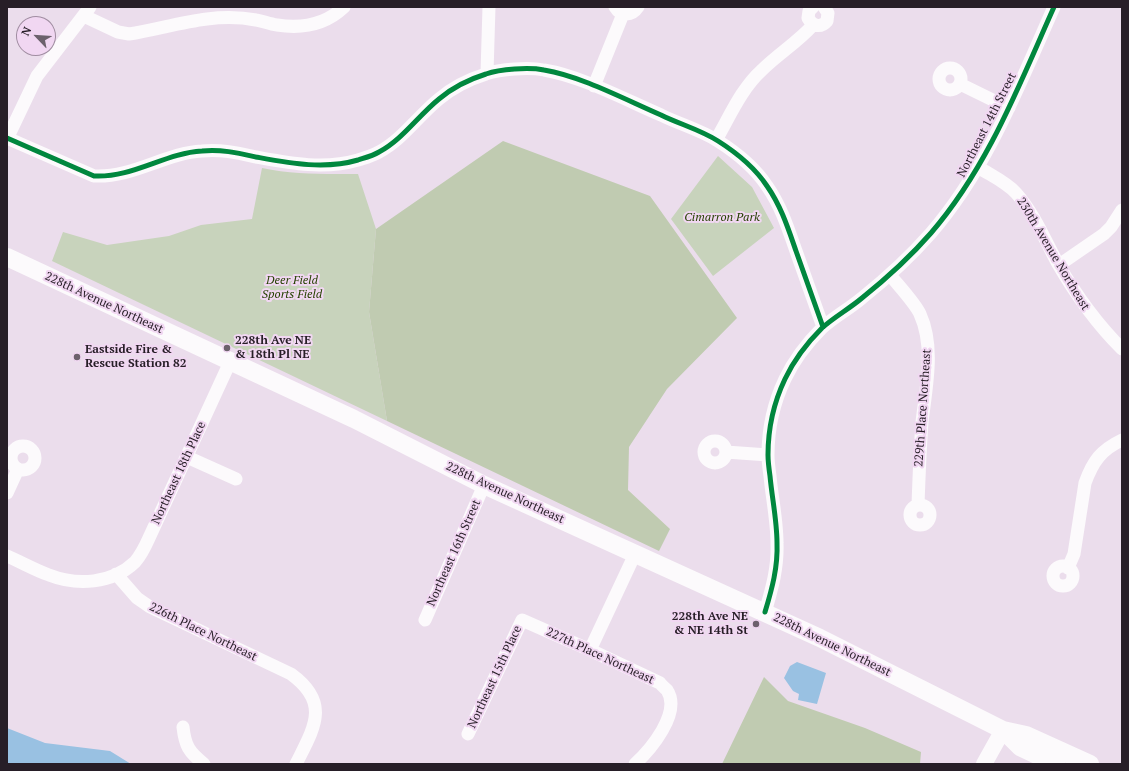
<!DOCTYPE html>
<style>
body{margin:0}
#map{position:relative;width:1129px;height:771px;overflow:hidden;background:#ebddec;font-family:"PT Serif",serif}
canvas{display:block}
.frame{position:absolute;inset:0;border:8px solid #271e27;pointer-events:none}
.north{position:absolute;left:16px;top:16px;width:40px;height:40px;box-sizing:border-box;background:#f1d7f2;border:1px solid #a08da1;border-radius:50%;rotate:295deg;font-size:11px;font-weight:700;line-height:16px;text-align:center;color:#271e27}
.north::after{content:'';display:block;margin:auto;width:14px;height:18px;background:#6c616c;clip-path:polygon(50% 0,100% 100%,50% 72%,0 100%)}
</style>
<div id="map">
<canvas width="1129" height="771"></canvas>
<div class="frame"></div>
<div class="north">N</div>
</div>
<script>
const context = document.querySelector('canvas').getContext('2d');
context.lineJoin = 'round';
function fill(path, color) { context.fillStyle = color; context.fill(path, 'evenodd'); }
function strokePath(path, color, width, dash) { context.strokeStyle = color; context.lineWidth = width; context.lineCap = dash ? 'butt' : 'round'; context.setLineDash(dash || []); context.stroke(path); }
function write(font, color, halo, rows, align = 'center') {
  context.font = font + ' "PT Serif",serif'; context.lineWidth = 4; context.setLineDash([]); context.textBaseline = 'middle'; context.strokeStyle = halo; context.fillStyle = color; for (const [text, x, y, turn = 0] of rows) {
    context.save(); context.translate(x, y); context.rotate((+turn || 0) * Math.PI / 180); context.textAlign = isNaN(turn) ? turn : align; if (halo) context.strokeText(text, 0, 0); context.fillText(text, 0, 0); context.restore();
  }
}
const green = new Path2D(`
 M 718,156 L 752,187 L 774,228 L 713,276 L 671,219 Z
 M 262,168 C 294,175 325,174 358,174 L 376,229 L 369,312 L 387,421 L 52,261 L 63,232 L 107,245 L 169,236 L 201,225 L 252,219 Z`);
const forest = new Path2D(`
 M 503,141 L 650,196 L 737,318 L 667,389 L 629,447 L 628,490 L 670,529 L 659,551 L 387,421 L 369,312 L 376,229 Z
 M 764,677 L 788,701 L 865,728 L 921,752 L 920,764 L 722,764 Z`);
const water = new Path2D(`
 M 797,662 L 826,673 L 817,704 L 798,700 L 799,694 L 793,691 L 784,678 L 790,666 Z
 M 7,728 L 45,743 L 110,751 L 131,764 L 7,764 Z`);
const minor = new Path2D(`
 M 615,7 C 621,17 632,16 638,7
 M 813,7 L 809,11 L 808,18 C 813,27 821,28 827,21 L 828,13 L 824,7
 M 84,16 L 118,32 L 129,34 C 155,30 181,22 207,19 C 223,17 240,17 256,20 C 263,21 269,24 277,25 C 302,29 325,25 344,7
 M939 79a11 11 0 1 1 22 0a11 11 0 1 1-22 0Z
 M 487,73 L 489,7
 M 960,84 L 1009,108
 M 594,86 L 623,14
 M 7,138 L 94,176 C 133,178 165,153 202,151 C 221,149 238,153 256,157 C 289,163 324,170 358,160 C 364,158 372,156 379,152 C 402,140 418,116 439,99 C 452,88 470,79 486,74 C 500,69 529,67 544,70 C 581,76 626,100 661,115 C 679,124 701,130 718,141 C 737,153 755,168 767,186 C 781,206 788,228 796,251 C 805,277 814,302 823,327
 M 7,139 L 37,76 L 90,7
 M 716,140 C 730,116 741,89 762,70 C 778,54 798,42 813,25
 M 978,167 C 990,175 1006,182 1016,193 C 1034,213 1045,240 1058,264 C 1076,295 1096,323 1122,349
 M 1059,265 L 1104,234 L 1111,227 L 1122,210
 M 890,275 C 898,285 915,303 920,314 C 935,347 926,387 922,422 C 920,450 919,477 918,505
 M704 452a11 11 0 1 1 22 0a11 11 0 1 1-22 0Z
 M11 458a12 12 0 1 1 24 0a12 12 0 1 1-24 0Z
 M 726,452 L 768,455
 M 187,457 L 236,479
 M 7,493 L 18,469
 M910 515a10 10 0 1 1 20 0a10 10 0 1 1-20 0Z
 M 7,556 C 21,562 35,570 49,575 C 77,586 112,584 135,562 C 141,555 145,547 149,538 L 230,362
 M1053 576a10 10 0 1 1 20 0a10 10 0 1 1-20 0Z
 M 1068,568 L 1074,554 L 1085,483 C 1093,461 1101,450 1122,440
 M 116,574 L 137,598 L 150,607 L 291,674 C 331,703 314,728 296,764
 M 765,612 C 772,589 778,567 777,543 C 777,521 772,498 770,476 C 769,469 768,462 768,455 C 768,430 774,402 785,379 C 794,360 807,343 822,328 C 834,317 849,309 862,298 C 887,278 910,257 931,233 C 988,167 1019,85 1054,7
 M 425,620 L 484,485
 M 590,650 L 635,554
 M 183,727 C 185,746 189,752 204,764
 M 468,734 L 522,620 L 590,650 L 660,683 C 662,686 665,688 667,690 C 682,713 650,750 635,764`);
const tertiary = new Path2D(`
 M 984,764 L 1003,730`);
const secondary = new Path2D(`
 M 7,257 L 354,419 L 484,485 L 820,638 L 1003,730 L 1026,735 L 1090,764
 M 1003,730 L 1020,747 L 1056,764`);
const cycleway = new Path2D(`
 M 7,138 L 94,176 C 133,178 165,153 202,151 C 221,149 238,153 256,157 C 289,163 324,170 358,160 C 364,158 372,156 379,152 C 402,140 418,116 439,99 C 452,88 470,79 486,74 C 500,69 529,67 544,70 C 581,76 626,100 661,115 C 679,124 701,130 718,141 C 737,153 755,168 767,186 C 781,206 788,228 796,251 C 805,277 814,302 823,327
 M 765,612 C 772,589 778,567 777,543 C 777,521 772,498 770,476 C 769,469 768,462 768,455 C 768,430 774,402 785,379 C 794,360 807,343 822,328 C 834,317 849,309 862,298 C 887,278 910,257 931,233 C 988,167 1019,85 1054,7`);
const markers = [
 [227,348,4,"#6c616c"],
 [77,357,4,"#6c616c"],
 [756,624,4,"#6c616c"]
];
const streetNames = [
 ["Northeast 14th Street",987,125,-63],
 ["230th Avenue Northeast",1053,254,59],
 ["228th Avenue Northeast",104,303,25],
 ["229th Place Northeast",923,408,-86],
 ["Northeast 18th Place",179,473,-65],
 ["228th Avenue Northeast",505,493,25],
 ["Northeast 16th Street",454,553,-66],
 ["226th Place Northeast",203,632,26],
 ["228th Avenue Northeast",832,645,26],
 ["227th Place Northeast",600,656,25],
 ["Northeast 15th Place",495,677,-65]
];
const parkNames = [
 ["Cimarron Park",722,218],
 ["Deer Field",292,281],
 ["Sports Field",292,295]
];
const poiNames = [
 ["228th Ave NE",235,341],
 ["& 18th Pl NE",235,355],
 ["Eastside Fire &",85,350],
 ["Rescue Station 82",85,364],
 ["228th Ave NE",748,617,"right"],
 ["& NE 14th St",748,631,"right"]
];
fill(green, '#c8d3bc');
fill(forest, '#c0cbb1');
fill(water, '#99c1e2');
strokePath(minor, '#fcfafc', 13);
strokePath(tertiary, '#fcfafc', 16);
strokePath(secondary, '#fcfafc', 18);
strokePath(cycleway, '#00873e', 5);
for (const [x, y, r, color] of markers) { const dot = new Path2D(); dot.arc(x, y, r, 0, 2 * Math.PI); context.fillStyle = color; context.fill(dot); strokePath(dot, '#f1d7f2', 1.5); }
write('12px', '#271e27', '#f1d7f2', streetNames);
write('italic 12px', '#254100', '#f1d7f2', parkNames);
write('bold 12px', '#271e27', '#f1d7f2', poiNames, 'left');
</script>
